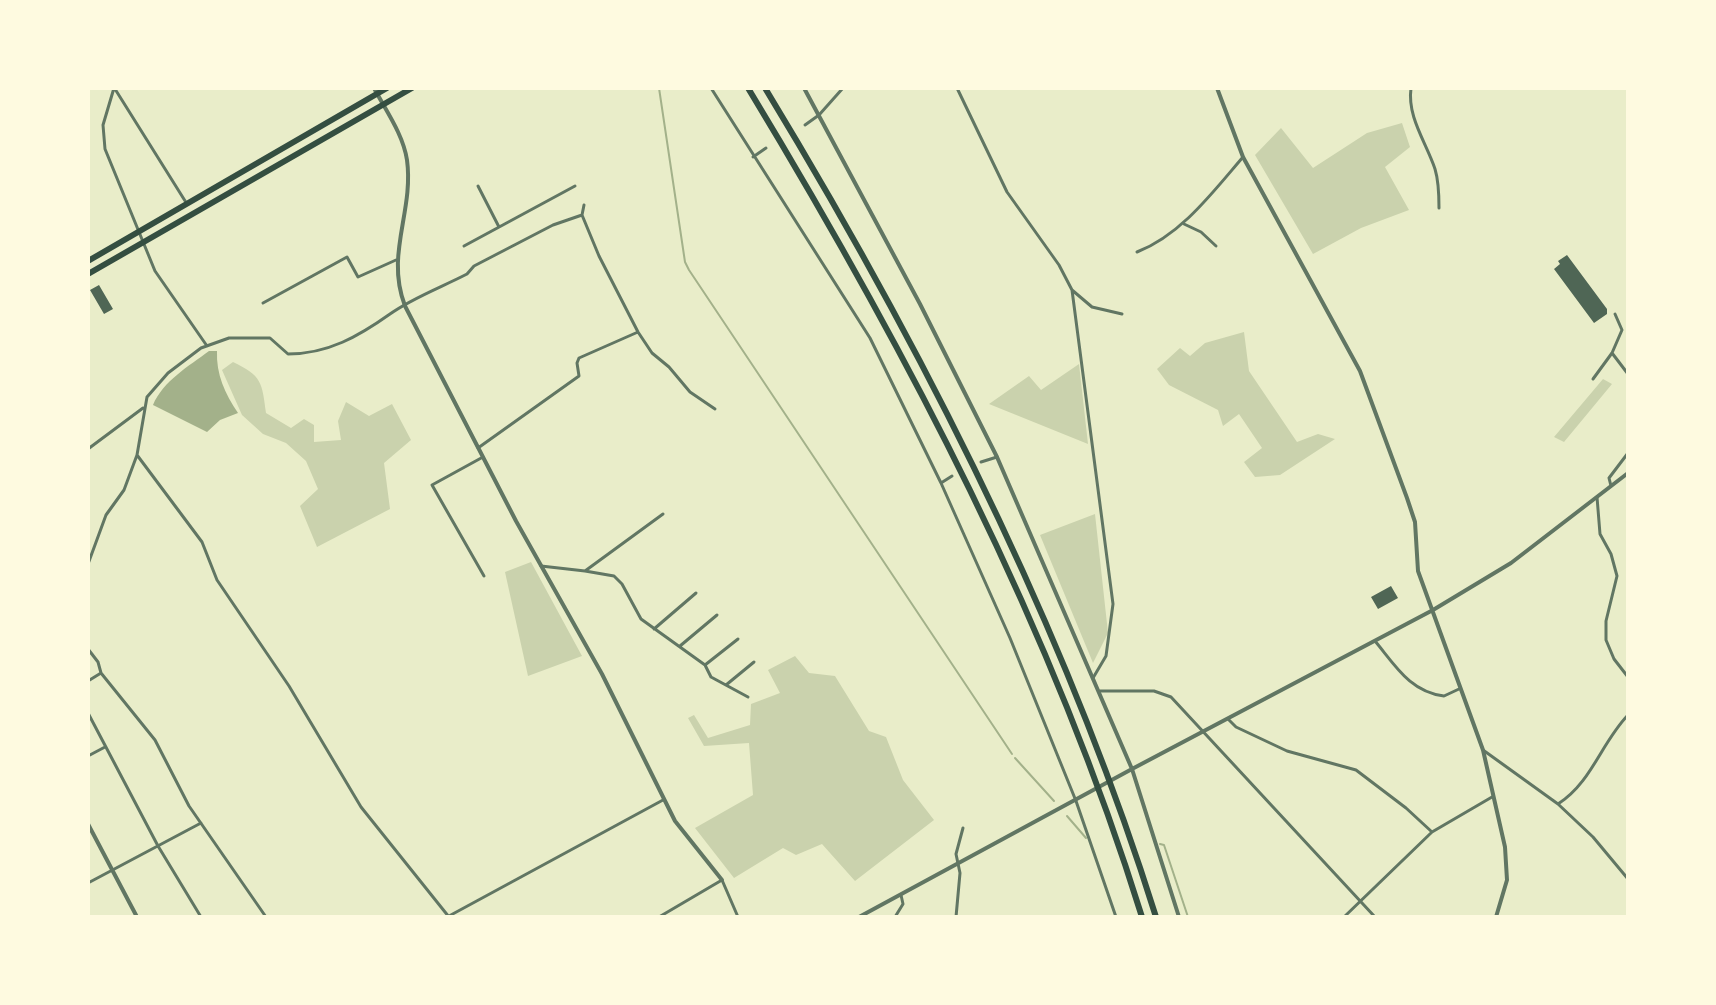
<!DOCTYPE html>
<style>
body{margin:0}
#map{position:relative;width:1716px;height:1005px;overflow:hidden;background:#e9edc9;font-family:Poppins,sans-serif}
canvas{display:block}
.frame{position:absolute;inset:0;border:90px solid #fefae0;pointer-events:none}
</style>
<div id="map">
<canvas width="1716" height="1005"></canvas>
<div class="frame"></div>
</div>
<script>
const context = document.querySelector('canvas').getContext('2d');
context.lineJoin = 'round';
function fill(path, color) { context.fillStyle = color; context.fill(path, 'evenodd'); }
function strokePath(path, color, width, dash) { context.strokeStyle = color; context.lineWidth = width; context.lineCap = dash ? 'butt' : 'round'; context.setLineDash(dash || []); context.stroke(path); }
const green = new Path2D(`
 M 1402,123 L 1410,147 L 1385,167 L 1409,210 L 1361,228 L 1313,254 L 1255,155 L 1281,128 L 1313,168 L 1367,133 Z
 M 1244,332 L 1249,371 L 1297,442 L 1318,434 L 1335,439 L 1280,475 L 1255,477 L 1244,462 L 1262,448 L 1239,414 L 1223,426 L 1218,410 L 1169,385 L 1157,369 L 1180,348 L 1190,356 L 1205,343 Z
 M 233,362 C 262,376 262,382 266,413 L 291,428 L 304,419 L 314,425 L 314,442 L 341,440 L 338,421 L 346,402 L 369,416 L 392,404 L 411,440 L 384,463 L 390,509 L 317,547 L 300,506 L 318,489 L 306,461 L 286,443 L 263,434 L 242,415 L 222,370 Z
 M 1079,364 L 1088,444 L 989,404 L 1029,376 L 1041,390 Z
 M 1603,379 L 1612,384 L 1564,442 L 1554,437 Z
 M 1095,514 L 1108,633 L 1093,663 L 1040,535 Z
 M 531,562 L 582,656 L 528,676 L 505,572 Z
 M 795,656 L 809,673 L 835,676 L 869,731 L 886,737 L 903,780 L 934,820 L 855,881 L 822,844 L 796,855 L 783,848 L 734,878 L 695,828 L 753,795 L 749,743 L 704,746 L 688,718 L 694,715 L 708,738 L 750,725 L 751,704 L 780,693 L 768,670 Z`);
const water = new Path2D(`
 M 209,351 L 217,351 C 216,374 225,394 238,413 L 220,420 L 207,432 L 153,405 C 163,381 189,366 209,351 Z`);
const stream = new Path2D(`
 M 659,88 L 685,262 L 689,270 L 1012,754
 M 1015,758 L 1054,801
 M 1067,816 L 1086,838
 M 1160,844 L 1164,845 L 1188,917`);
const building = new Path2D(`
 M 1567,255 L 1607,309 L 1607,314 L 1594,323 L 1554,269 L 1560,264 L 1558,261 Z
 M 99,285 L 113,309 L 104,314 L 90,290 Z
 M 1391,586 L 1398,598 L 1378,609 L 1371,597 Z`);
const minor = new Path2D(`
 M 114,88 L 103,125 L 105,149 L 155,271 L 207,346
 M 711,88 L 870,338 L 941,483 L 1010,638 L 1076,801 L 1116,917
 M 957,88 L 1007,192 L 1059,265 L 1072,290 L 1113,604 L 1106,656 L 1093,678
 M 1411,88 C 1407,117 1426,142 1435,169 C 1439,182 1439,195 1439,208
 M 115,89 L 187,204
 M 805,125 L 819,115 L 843,88
 M 753,157 L 766,148
 M 478,186 L 499,227
 M 584,205 L 582,215 L 599,256 L 638,332 L 652,353 L 669,367 L 690,392 L 715,409
 M 1184,224 L 1201,232 L 1216,246
 M 464,246 L 575,186
 M 1137,252 C 1181,235 1213,192 1243,157
 M 1072,290 L 1092,307 L 1122,314
 M 263,303 L 347,257 L 358,277 L 396,260
 M 1612,353 L 1628,374
 M 1593,379 L 1612,353 L 1622,330 L 1615,314
 M 478,448 L 579,376 L 577,363 L 579,358 L 638,332
 M 88,449 L 143,408
 M 137,455 L 202,542 L 217,580 L 289,686 L 361,807 L 449,917
 M 483,457 L 432,485 L 484,576
 M 981,462 L 997,457
 M 941,483 L 952,476
 M 1611,486 L 1609,478 L 1628,453
 M 1597,497 L 1600,534 L 1611,554 L 1617,576 L 1606,621 L 1606,640 L 1614,659 L 1628,677
 M 88,564 L 106,515 L 124,490 L 137,455 L 147,397 L 168,373 L 201,348 L 229,338 L 270,338 L 288,354 C 328,354 359,336 390,314 C 412,298 442,287 467,274 L 474,266 L 553,225 L 582,215
 M 541,566 L 585,571 L 663,514
 M 585,571 L 614,576 L 622,584 L 641,619 L 705,665 L 711,677 L 748,697
 M 654,629 L 696,593
 M 1375,641 C 1395,665 1410,692 1444,696 L 1459,689
 M 680,646 L 717,615
 M 88,649 L 98,662 L 101,673 L 155,740 L 189,806 L 266,917
 M 705,665 L 738,639
 M 88,681 L 101,673
 M 726,685 L 754,662
 M 1100,691 L 1154,691 L 1171,697 L 1375,917
 M 88,713 L 158,846 L 201,917
 M 1228,719 L 1236,727 L 1287,751 L 1356,770 L 1406,808 L 1432,832
 M 1483,750 L 1558,804 L 1593,837 L 1628,879
 M 88,756 L 105,747
 M 1558,804 C 1592,782 1601,743 1628,715
 M 88,883 L 201,823
 M 449,916 L 663,800
 M 659,917 L 722,880 L 738,917
 M 895,917 L 903,904 L 901,895
 M 956,917 L 960,873 L 956,854 L 963,828
 M 1344,917 L 1432,832 L 1492,797`);
const tertiary = new Path2D(`
 M 374,88 C 386,111 403,134 407,160 C 414,212 385,254 405,306 L 516,521 L 602,674 L 675,821 L 722,880
 M 804,88 L 920,304 L 997,457 L 1132,769 L 1179,917
 M 1217,88 L 1243,157 L 1360,371 L 1407,498 L 1415,522 L 1418,571 L 1483,750 L 1505,847 L 1507,880 L 1496,917
 M 88,824 L 137,917
 M 859,917 L 1132,769 L 1433,610 L 1511,563 L 1628,473`);
const trunk = new Path2D(`
 M 88,261 L 387,88
 M 88,274 L 412,88`);
const motorway = new Path2D(`
 M 748,88 C 906,349 1051,624 1142,917
 M 765,88 C 921,345 1066,629 1156,917`);
fill(green, '#cad2ad');
fill(water, '#a3b18a');
strokePath(stream, '#a3b18a', 2);
fill(building, '#4f6655');
strokePath(minor, '#617663', 3);
strokePath(tertiary, '#617663', 4);
strokePath(trunk, '#344e41', 6);
strokePath(motorway, '#344e41', 6);
</script>
